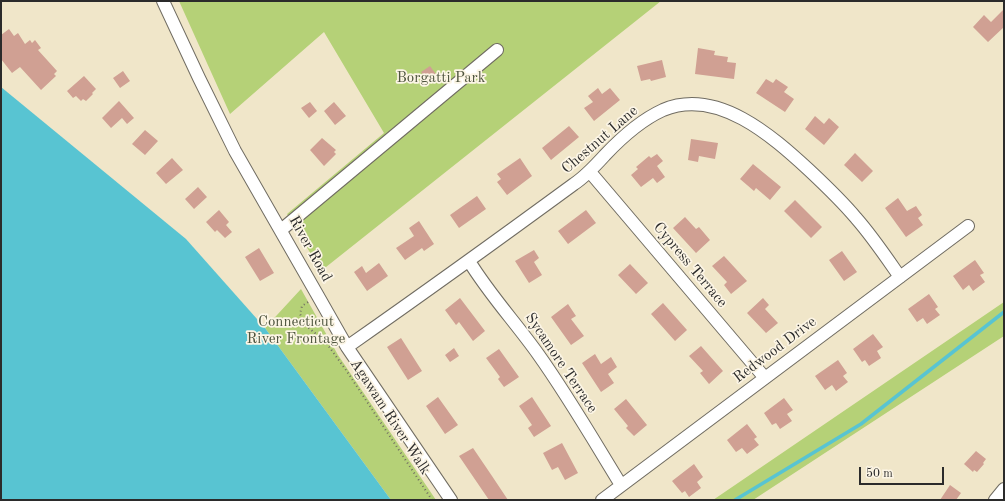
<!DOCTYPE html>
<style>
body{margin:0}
#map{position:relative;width:1005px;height:501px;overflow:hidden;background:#f0e6c9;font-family:"Old Standard TT",serif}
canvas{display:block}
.frame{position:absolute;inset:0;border:2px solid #2b2b2b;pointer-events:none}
.scale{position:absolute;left:859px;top:467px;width:85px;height:18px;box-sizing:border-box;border:2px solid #2b2b2b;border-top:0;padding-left:5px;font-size:12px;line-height:14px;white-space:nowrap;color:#2b2b2b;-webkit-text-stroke:3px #fcf5e5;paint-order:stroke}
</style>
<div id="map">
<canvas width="1005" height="501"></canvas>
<div class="frame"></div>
<div class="scale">50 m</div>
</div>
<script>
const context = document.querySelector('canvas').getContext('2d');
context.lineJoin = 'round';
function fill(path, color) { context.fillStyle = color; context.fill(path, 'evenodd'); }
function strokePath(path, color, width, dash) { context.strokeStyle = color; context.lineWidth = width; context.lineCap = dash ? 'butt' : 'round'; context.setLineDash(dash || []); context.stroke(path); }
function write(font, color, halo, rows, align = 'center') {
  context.font = font + ' "Old Standard TT",serif'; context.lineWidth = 3.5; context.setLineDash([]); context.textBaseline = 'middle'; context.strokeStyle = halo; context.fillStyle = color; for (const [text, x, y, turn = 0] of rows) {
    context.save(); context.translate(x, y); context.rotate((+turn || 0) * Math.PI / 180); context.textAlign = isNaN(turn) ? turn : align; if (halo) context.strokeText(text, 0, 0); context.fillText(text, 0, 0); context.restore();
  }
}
const green = new Path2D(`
 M 179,1 L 661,1 L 321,271 L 287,214 L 384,133 L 324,32 L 230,114 Z
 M 301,289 L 338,355 L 436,500 L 391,500 L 265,328 Z
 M 1004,302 L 1004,336 L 753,500 L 713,500 Z`);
const water = new Path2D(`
 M 1,87 L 186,239 L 265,328 L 391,500 L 1,500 Z`);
const stream = new Path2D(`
 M 735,500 L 861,424 L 1004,312`);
const building = new Path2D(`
 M 1004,9 L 1004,27 L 988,42 L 973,27 L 984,15 L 991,22 Z
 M 9,29 L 14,36 L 18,33 L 25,44 L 30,40 L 32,43 L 35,40 L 41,48 L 38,50 L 57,71 L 54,74 L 56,76 L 41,90 L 20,67 L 12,73 L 1,59 L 1,35 Z
 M 698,48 L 715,51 L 714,55 L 728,57 L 727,62 L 736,63 L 734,79 L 695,74 Z
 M 662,60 L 666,77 L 651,81 L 650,79 L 641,81 L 637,66 Z
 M 430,66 L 438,77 L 429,83 L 421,72 Z
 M 123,71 L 130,81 L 120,88 L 113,78 Z
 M 84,76 L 96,89 L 92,93 L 93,94 L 86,101 L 83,99 L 81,101 L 76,96 L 73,98 L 67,91 Z
 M 766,79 L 773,83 L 776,79 L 788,87 L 784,92 L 794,99 L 785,112 L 756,93 Z
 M 598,88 L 602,94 L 610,88 L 620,100 L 594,121 L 584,108 L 593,102 L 588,96 Z
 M 119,101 L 134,118 L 127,124 L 122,118 L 111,128 L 102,118 Z
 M 310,102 L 317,111 L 309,118 L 301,108 Z
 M 334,102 L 346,116 L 335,125 L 324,111 Z
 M 815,116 L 824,124 L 829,118 L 839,127 L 824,145 L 805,129 Z
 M 569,126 L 579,137 L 551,160 L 542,148 Z
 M 145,130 L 158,141 L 145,155 L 132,144 Z
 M 322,138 L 336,150 L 334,152 L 336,154 L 324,166 L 310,150 Z
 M 691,139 L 718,143 L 715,159 L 699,156 L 698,162 L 688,160 Z
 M 855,153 L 873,171 L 862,182 L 844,165 Z
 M 657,154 L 663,161 L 657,166 L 665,177 L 657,183 L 653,178 L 641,187 L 631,175 L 638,169 L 636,167 L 649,156 L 651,158 Z
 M 172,158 L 183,170 L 166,184 L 156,173 Z
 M 520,158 L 532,176 L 507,195 L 497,182 L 501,179 L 497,174 Z
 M 753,164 L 781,187 L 770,200 L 756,188 L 754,191 L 740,179 Z
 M 198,187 L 207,197 L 194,209 L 185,199 Z
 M 477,196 L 486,209 L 459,228 L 450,215 Z
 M 898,198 L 907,211 L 916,206 L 922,215 L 918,218 L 923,225 L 906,237 L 885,208 Z
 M 795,200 L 822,227 L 811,238 L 784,211 Z
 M 219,210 L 229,222 L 226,225 L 232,232 L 225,238 L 217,230 L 215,232 L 206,222 Z
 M 586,210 L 596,223 L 568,244 L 558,231 Z
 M 685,217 L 696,229 L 699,227 L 710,240 L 696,253 L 673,228 Z
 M 419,221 L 434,244 L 424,251 L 422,248 L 405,260 L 396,248 L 414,236 L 409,228 Z
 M 259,248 L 274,273 L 260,281 L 245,257 Z
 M 534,250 L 539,258 L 534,262 L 542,275 L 529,283 L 515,261 Z
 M 842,251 L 857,272 L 844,281 L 829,260 Z
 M 724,256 L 747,281 L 731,294 L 724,285 L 727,282 L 712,266 Z
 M 975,260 L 984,273 L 980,275 L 985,282 L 973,291 L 969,285 L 963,290 L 953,276 Z
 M 379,263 L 388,276 L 367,291 L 354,272 L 362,266 L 366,273 Z
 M 630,264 L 648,283 L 636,294 L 618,275 Z
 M 929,294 L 938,307 L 935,309 L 940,315 L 927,324 L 923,318 L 917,322 L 908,309 Z
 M 460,298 L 485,331 L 473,341 L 459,322 L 456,325 L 445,310 Z
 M 763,298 L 769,305 L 765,309 L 778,323 L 766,333 L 747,313 Z
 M 663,303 L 687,330 L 675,341 L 651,314 Z
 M 568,304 L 576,316 L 571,319 L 584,336 L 571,345 L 551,317 Z
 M 873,334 L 883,347 L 877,351 L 881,358 L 869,366 L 865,360 L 862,362 L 853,349 Z
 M 401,338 L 422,371 L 408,380 L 387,347 Z
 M 701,346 L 723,371 L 709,384 L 700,373 L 703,371 L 689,356 Z
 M 454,348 L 459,356 L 450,362 L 445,355 Z
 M 499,349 L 519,377 L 504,387 L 498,379 L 500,377 L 486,358 Z
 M 595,354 L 601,364 L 611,357 L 617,367 L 608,374 L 614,383 L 601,392 L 582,363 Z
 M 838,360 L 847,373 L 843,376 L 848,382 L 836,391 L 832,385 L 825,390 L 815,376 Z
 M 438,397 L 458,425 L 445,434 L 426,406 Z
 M 532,397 L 551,426 L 534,437 L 528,428 L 532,425 L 519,406 Z
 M 784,398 L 793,410 L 787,414 L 792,421 L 780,429 L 776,423 L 772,425 L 764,413 Z
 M 626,399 L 647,425 L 634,436 L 626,428 L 628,426 L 614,409 Z
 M 747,424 L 757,437 L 754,439 L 759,445 L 747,454 L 742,448 L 736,452 L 727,440 Z
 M 562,443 L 578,473 L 565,480 L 558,467 L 552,470 L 543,453 Z
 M 473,448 L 492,476 L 508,500 L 489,500 L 459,456 Z
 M 976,451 L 986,459 L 983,463 L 984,464 L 977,472 L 974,470 L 973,472 L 964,464 Z
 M 694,464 L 703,477 L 697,482 L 701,488 L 689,497 L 685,491 L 682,493 L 672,481 Z
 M 950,485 L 961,493 L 956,500 L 940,500 Z`);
const path = new Path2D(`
 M 308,302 L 302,306 L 300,314 L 305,325 L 325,341 L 346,370 L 432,500`);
const minor = new Path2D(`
 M 163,1 L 199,78 L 235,151 L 318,296 L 347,347 L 451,500
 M 590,172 L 765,378
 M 281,230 L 497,50
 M 469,261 C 489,294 516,323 538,354 C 568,396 594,441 621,485
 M 347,347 C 424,293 499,239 574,184 C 586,176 595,166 605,155 C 622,137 641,120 663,110 C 717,87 772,136 809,170 C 825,185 841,200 856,218 C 872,236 886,257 900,277
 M 602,500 L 968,226
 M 995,500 L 1004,489`);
const parkNames = [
 ["Borgatti Park",441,78],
 ["Connecticut",296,322],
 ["River Frontage",296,339]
];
const streetNames = [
 ["Chestnut Lane",600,140,-41],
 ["River Road",310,249,61],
 ["Cypress Terrace",690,265,50],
 ["Redwood Drive",775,350,-37],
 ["Sycamore Terrace",561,363,56],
 ["Agawam River Walk",390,417,57]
];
fill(green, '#b5d177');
fill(water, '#58c4d2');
strokePath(stream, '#58c4d2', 3.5);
fill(building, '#d0a093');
strokePath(minor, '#706c62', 14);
strokePath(path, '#706c62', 2, [1, 3]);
strokePath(minor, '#fff', 12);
write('15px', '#4e543e', '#fcf5e5', parkNames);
write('15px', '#2b2b2b', '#fcf5e5', streetNames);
</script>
